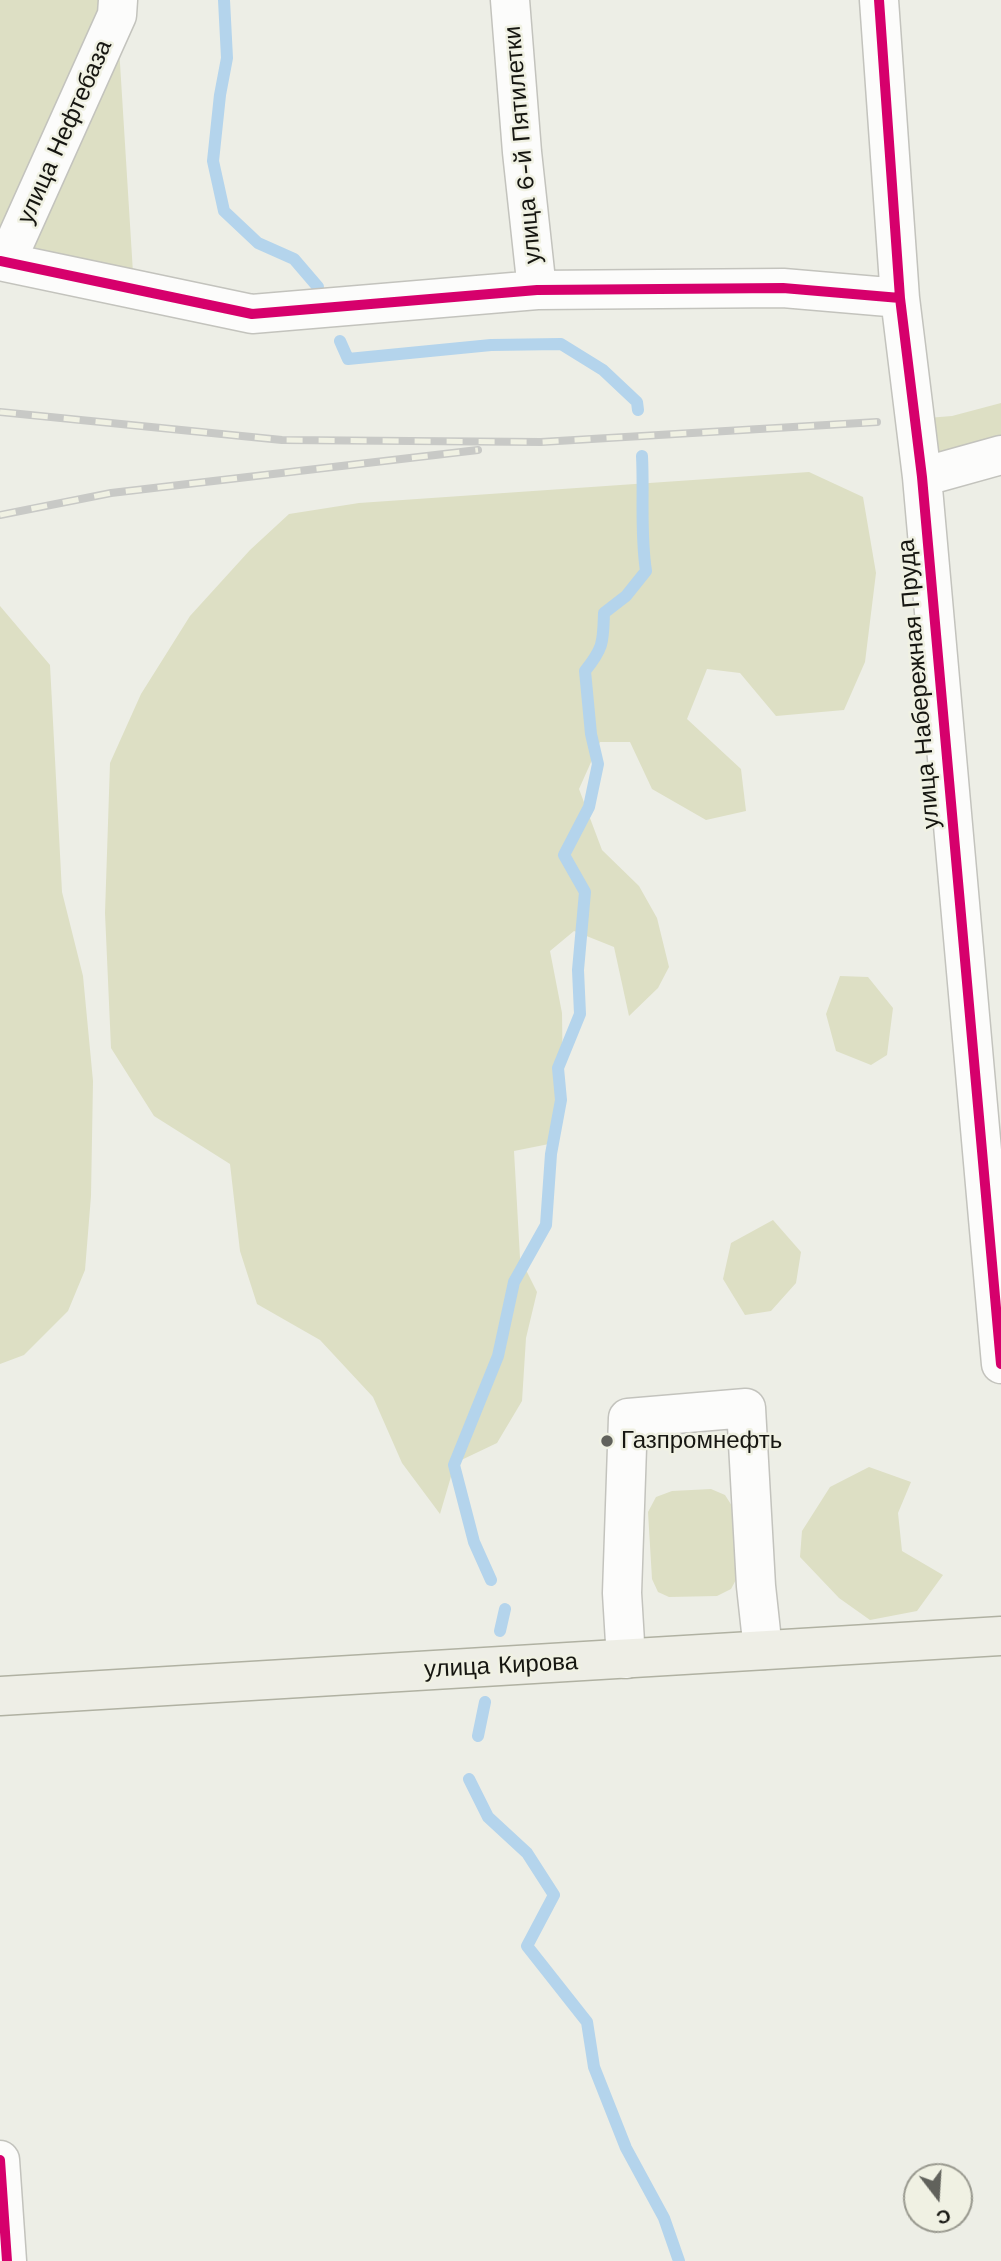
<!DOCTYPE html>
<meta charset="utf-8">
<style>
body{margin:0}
#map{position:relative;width:1001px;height:2261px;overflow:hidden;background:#edeee6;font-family:"Work Sans",sans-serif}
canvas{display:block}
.north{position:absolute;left:903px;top:2163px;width:70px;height:70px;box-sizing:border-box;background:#f0f1e3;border:2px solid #99998f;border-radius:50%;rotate:163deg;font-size:19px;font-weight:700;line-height:28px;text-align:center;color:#161611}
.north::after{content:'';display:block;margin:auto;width:24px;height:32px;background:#61625c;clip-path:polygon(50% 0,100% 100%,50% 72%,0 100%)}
</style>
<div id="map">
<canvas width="1001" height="2261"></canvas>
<div class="north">С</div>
</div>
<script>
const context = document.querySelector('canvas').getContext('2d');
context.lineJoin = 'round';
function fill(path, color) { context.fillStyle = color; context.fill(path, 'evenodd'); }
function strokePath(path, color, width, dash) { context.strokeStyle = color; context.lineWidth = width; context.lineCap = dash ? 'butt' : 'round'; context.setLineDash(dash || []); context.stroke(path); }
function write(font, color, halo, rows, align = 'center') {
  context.font = font + ' "Work Sans",sans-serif'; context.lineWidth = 5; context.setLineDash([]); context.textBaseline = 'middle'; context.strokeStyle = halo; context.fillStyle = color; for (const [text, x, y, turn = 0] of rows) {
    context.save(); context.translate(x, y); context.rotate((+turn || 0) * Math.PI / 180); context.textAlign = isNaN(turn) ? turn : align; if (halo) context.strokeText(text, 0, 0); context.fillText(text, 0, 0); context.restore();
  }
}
const green = new Path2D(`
 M 0,0 L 118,0 L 117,15 L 134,289 L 0,261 Z
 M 1001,403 L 1001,455 L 922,477 L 915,419 L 952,416 Z
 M 809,472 L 863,497 L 876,573 L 865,662 L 844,710 L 776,716 L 740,673 L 707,669 L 687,719 L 741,769 L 746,811 L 706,820 L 652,789 L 630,742 L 600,742 L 579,789 L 602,850 L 639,886 L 657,918 L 669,967 L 658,988 L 629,1016 L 614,947 L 574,931 L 550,951 L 562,1013 L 563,1089 L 549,1144 L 514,1151 L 520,1258 L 537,1292 L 526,1338 L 522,1401 L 497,1443 L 455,1463 L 440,1514 L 402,1463 L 373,1397 L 320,1340 L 257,1304 L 240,1251 L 230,1164 L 154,1116 L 111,1048 L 105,913 L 110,763 L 141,694 L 190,616 L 250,550 L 289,514 L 359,503 Z
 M 0,606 L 50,665 L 62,892 L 83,976 L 93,1081 L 91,1196 L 85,1270 L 68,1311 L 24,1355 L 0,1364 Z
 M 840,976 L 868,977 L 893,1008 L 887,1055 L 871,1065 L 836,1051 L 826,1014 Z
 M 773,1220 L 801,1252 L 796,1283 L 771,1311 L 745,1315 L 723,1279 L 731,1243 Z
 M 869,1467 L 911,1482 L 898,1513 L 902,1551 L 943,1575 L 917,1611 L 870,1620 L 839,1598 L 800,1557 L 802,1531 L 830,1487 Z
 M 711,1489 L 725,1495 L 734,1509 L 738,1576 L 731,1589 L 717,1596 L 669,1597 L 658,1592 L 652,1579 L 648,1512 L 656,1497 L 672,1491 Z`);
const stream = new Path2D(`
 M 224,0 L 227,58 L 220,95 L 213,161 L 224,211 L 258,243 L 294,259 L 318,287
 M 340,341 L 348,359 L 491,345 L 561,344 L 603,370 L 637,402 L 638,410
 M 491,1580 L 474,1542 L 454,1465 L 498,1356 L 514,1282 L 546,1225 L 551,1154 L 561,1100 L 558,1068 L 580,1014 L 578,970 L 585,892 L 564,855 L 589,807 L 598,764 L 591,734 L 585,671 C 604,647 603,642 604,613 L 626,596 L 646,571 C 640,532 644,495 642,456
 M 500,1631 L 505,1609
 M 478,1736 L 485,1702
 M 469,1779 L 488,1817 L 527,1853 L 554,1895 L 527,1946 L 587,2022 L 594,2067 L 626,2148 L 664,2218 L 679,2261`);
const minor = new Path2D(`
 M 510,0 L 522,152 L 537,290
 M 879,0 L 900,298 L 922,477 L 1001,1364
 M 0,261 L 252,314 L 537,290 L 783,288 L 900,298
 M 6,262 L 117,15 L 118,0
 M 922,477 L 1001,455
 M 626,1659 L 622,1593 L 628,1418 L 746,1408 L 756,1586 L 763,1650
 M 0,2160 L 7,2261`);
const major = new Path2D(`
 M 0,1696 L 1001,1636`);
const rail = new Path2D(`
 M 0,412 L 282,440 L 541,442 L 877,422
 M 0,515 L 111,493 L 478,450`);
const cycleway = new Path2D(`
 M 879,0 L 900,298 L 922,477 L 1001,1364
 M 0,261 L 252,314 L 537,290 L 783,288 L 900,298
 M 0,2160 L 7,2261`);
const markers = [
 [607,1441,7,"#61625c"]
];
const streetNames = [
 ["улица Нефтебаза",65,132,-66],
 ["улица 6-й Пятилетки",523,145,-95],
 ["улица Набережная Пруда",919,684,-95],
 ["улица Кирова",501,1666,-3]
];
const poiNames = [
 ["Газпромнефть",621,1441]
];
fill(green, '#dddfc4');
strokePath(stream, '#b4d4ec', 12);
strokePath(minor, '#c3c3bd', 41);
strokePath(major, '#b0b1a2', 41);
strokePath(minor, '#fcfcfb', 38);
strokePath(major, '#eeeee6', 38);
strokePath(rail, '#c8c9c6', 8);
strokePath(rail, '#f0f1e3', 5, [16]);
strokePath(cycleway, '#d6006c', 10);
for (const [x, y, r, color] of markers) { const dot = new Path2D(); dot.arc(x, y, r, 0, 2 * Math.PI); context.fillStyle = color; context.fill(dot); strokePath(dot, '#f0f1e3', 2.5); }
write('24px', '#161611', '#f0f1e3', streetNames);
write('24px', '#161611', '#f0f1e3', poiNames, 'left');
</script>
